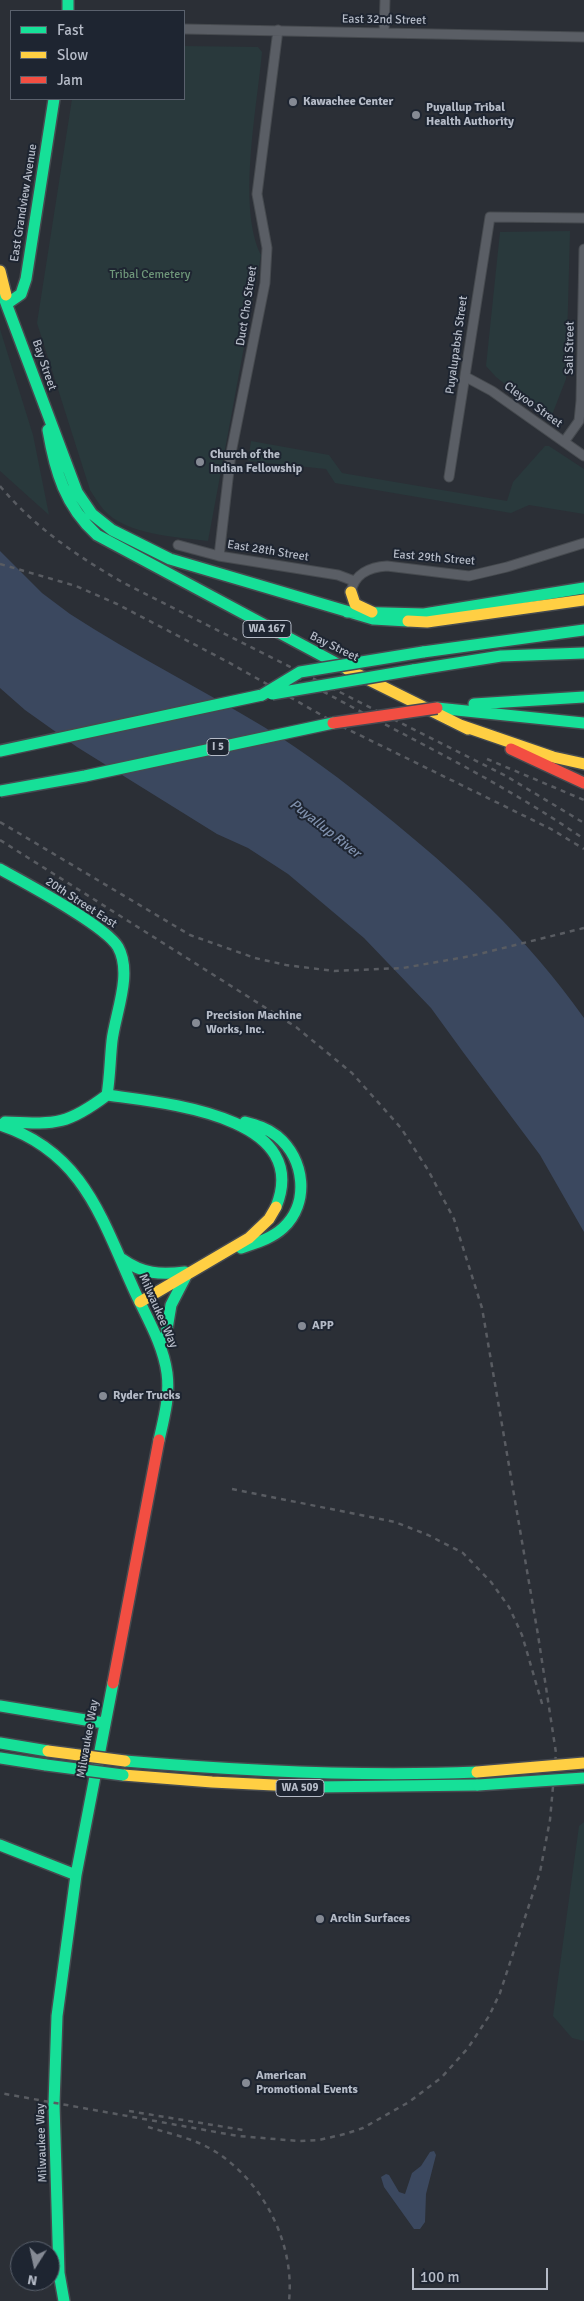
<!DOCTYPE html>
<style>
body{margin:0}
#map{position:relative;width:584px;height:2301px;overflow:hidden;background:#2b2f36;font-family:Signika,sans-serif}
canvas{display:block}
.legend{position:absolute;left:10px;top:10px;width:175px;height:90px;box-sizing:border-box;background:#1e2531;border:1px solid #5a616d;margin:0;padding:6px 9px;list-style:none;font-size:15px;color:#b5bbc7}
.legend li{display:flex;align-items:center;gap:10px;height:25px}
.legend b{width:25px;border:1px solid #5a616d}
.north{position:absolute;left:10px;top:2241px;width:50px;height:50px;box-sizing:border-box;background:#1e2531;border:1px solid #5a616d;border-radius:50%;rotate:190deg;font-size:14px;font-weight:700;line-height:20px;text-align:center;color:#b5bbc7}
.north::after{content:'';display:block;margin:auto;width:18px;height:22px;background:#858a94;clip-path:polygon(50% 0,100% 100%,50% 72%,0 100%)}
.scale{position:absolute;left:412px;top:2268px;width:136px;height:22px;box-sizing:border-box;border:2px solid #b5bbc7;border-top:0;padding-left:6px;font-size:15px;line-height:18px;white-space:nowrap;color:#b5bbc7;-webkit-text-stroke:4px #1e2531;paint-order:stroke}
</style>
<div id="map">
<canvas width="584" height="2301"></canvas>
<ul class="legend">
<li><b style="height:6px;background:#16e098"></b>Fast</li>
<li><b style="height:6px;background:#ffcf43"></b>Slow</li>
<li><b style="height:6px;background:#f24e42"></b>Jam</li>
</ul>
<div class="north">N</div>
<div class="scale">100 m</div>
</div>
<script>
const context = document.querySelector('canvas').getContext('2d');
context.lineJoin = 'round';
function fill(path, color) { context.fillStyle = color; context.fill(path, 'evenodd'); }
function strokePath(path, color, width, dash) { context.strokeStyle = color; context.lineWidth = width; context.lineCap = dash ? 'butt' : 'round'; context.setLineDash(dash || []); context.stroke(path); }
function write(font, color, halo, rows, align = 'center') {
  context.font = font + ' Signika,sans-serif'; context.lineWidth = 4; context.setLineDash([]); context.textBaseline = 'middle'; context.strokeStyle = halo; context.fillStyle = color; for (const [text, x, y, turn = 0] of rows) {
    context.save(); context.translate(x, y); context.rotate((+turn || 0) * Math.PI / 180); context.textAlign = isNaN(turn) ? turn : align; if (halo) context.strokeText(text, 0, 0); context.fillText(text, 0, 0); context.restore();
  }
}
const green = new Path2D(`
 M 184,46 L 258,47 L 262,52 C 257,108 237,207 261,255 L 208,541 C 177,537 125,535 103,509 C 98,503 94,496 90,490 L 37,323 L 72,99 L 184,99 Z
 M 570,231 L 566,379 L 550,420 L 496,377 L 486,366 L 500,232 Z
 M 0,329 L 33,435 L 49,515 L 0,471 Z
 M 251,441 L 329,455 L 342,473 L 507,501 L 513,482 L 545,446 L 549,446 L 584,469 L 584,514 L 529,505 L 511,513 L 335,483 L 326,469 L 248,461 Z
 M 584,1822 L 584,2041 L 572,2038 L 553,2016 L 579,1826 Z`);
const water = new Path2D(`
 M 0,551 L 42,593 L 70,614 C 133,655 200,688 264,727 C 305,752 343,781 380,811 C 456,872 528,938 584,1018 L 584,1232 L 540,1155 L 463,1052 L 431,1008 L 364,938 L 288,874 L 248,848 L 217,834 L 77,747 L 25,710 L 0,688 Z
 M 434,2151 L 436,2155 L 426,2194 L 425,2222 L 420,2229 L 414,2229 L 384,2187 L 381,2177 L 386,2174 L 389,2175 L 399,2192 L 405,2194 L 412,2173 L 421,2166 L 430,2152 Z`);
const street = new Path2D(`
 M 184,29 L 584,37
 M 384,33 L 385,0
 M 466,377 L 492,391 L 584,456
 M 564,442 L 579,421 L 581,401 L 584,249
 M 449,477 L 490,217 L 584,218
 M 178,545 L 219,556 L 338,575 L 354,581
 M 219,556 L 231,453 L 265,283 L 267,248 L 257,194 L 278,30
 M 351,592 C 354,574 370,567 387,566 L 469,576 L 507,567 L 584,543`);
const fast = new Path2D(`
 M 68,0 L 68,11
 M 0,287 L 77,492 L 92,514 L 112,530 L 170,559 L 373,619 L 408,621
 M 8,303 L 21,294 L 26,279 L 54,99
 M 48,430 C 55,471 65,506 97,535 L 347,669
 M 347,612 L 424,614 L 584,588
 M 423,652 L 584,630
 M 413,670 L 501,656 L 584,653
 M 474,704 L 584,697
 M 437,708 L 584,723
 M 0,751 L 262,695
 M 0,869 C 25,883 105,925 118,947 C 133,974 115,1014 112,1041 C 110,1059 110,1077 107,1095
 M 5,1122 C 55,1124 66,1126 107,1095 C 163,1103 313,1115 276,1207
 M 0,1125 C 84,1152 102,1220 135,1292 C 147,1318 163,1344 167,1373 C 170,1396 164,1418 159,1440
 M 241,1248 C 255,1243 271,1239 283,1228 C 310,1203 305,1159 277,1136 C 267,1128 256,1125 245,1122
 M 122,1259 C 143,1274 160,1275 185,1272
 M 161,1348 L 165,1341 L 171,1305 L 187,1274
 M 0,1706 L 104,1723
 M 0,1743 L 48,1751
 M 0,1758 L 46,1765
 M 125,1761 C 242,1771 359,1777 477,1772
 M 315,1787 L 478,1785
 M 0,1845 L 76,1875
 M 64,2301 L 59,2273 L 54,2104 L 57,2016 L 76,1875 L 113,1683`);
const slow = new Path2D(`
 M 0,271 L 6,295
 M 351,592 L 355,604 L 372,612
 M 408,621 L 427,622 L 584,600
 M 347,669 L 468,729
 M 460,725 L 553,757 L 584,764
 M 140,1302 L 249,1238 L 269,1219 L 276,1207
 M 123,1775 L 212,1782 L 315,1787`);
const jam = new Path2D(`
 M 511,749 L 584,783
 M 113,1683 L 159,1440`);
const rail = new Path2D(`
 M 0,486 C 34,527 77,556 122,582 L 506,776 L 584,823
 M 0,564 L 76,586 L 117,604 L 228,662 L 339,725 L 551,829 L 584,849
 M 297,677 C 393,731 493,776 584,839
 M 487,759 L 584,800
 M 0,822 L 190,935 L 255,958 L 286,965 L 334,971 L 403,968 L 471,956 L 584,928
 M 0,840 L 296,1027 L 352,1073 L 401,1128 L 428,1170 L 454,1219 L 482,1308 L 538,1635 L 556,1753 L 550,1820 L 540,1872 L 500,1993 L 489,2016 L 468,2048 L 442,2077 L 409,2102 L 363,2128 L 345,2134 L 319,2140 L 299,2141 L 238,2136 L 0,2093
 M 232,1489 L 395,1522 L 428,1535 L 463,1553 L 491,1582 L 509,1607 L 522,1635 L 543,1707
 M 129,2111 L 243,2130
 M 148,2127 C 171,2134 196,2139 216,2152 C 264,2183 295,2244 289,2301`);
const fastBridge = new Path2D(`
 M 272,694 L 413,670
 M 262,695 L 300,672 L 423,652
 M 0,791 L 85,776 L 333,723
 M 46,1765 L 123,1775
 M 478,1785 L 584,1778`);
const slowBridge = new Path2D(`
 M 48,1751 L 125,1761
 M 477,1772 L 584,1763`);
const jamBridge = new Path2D(`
 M 333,723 L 437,708`);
const markers = [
 [293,102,5,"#858a94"],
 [416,115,5,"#858a94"],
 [200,462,5,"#858a94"],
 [196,1023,5,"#858a94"],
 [302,1326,5,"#858a94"],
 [103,1396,5,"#858a94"],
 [320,1919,5,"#858a94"],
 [246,2083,5,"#858a94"]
];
const shields = [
 [267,629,48],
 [218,747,22],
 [300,1788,48]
];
const shieldNames = [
 ["WA 167",267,629],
 ["I 5",218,747],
 ["WA 509",300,1788]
];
const streetNames = [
 ["East 32nd Street",384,20,1],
 ["East Grandview Avenue",24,203,-81],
 ["Duct Cho Street",247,306,-81],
 ["Puyalupabsh Street",457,345,-82],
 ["Sali Street",570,348,-89],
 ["Bay Street",44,365,71],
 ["Cleyoo Street",533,405,36],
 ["East 28th Street",268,551,9],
 ["East 29th Street",434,558,5],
 ["Bay Street",334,647,26],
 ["20th Street East",81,903,33],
 ["Milwaukee Way",158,1311,66],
 ["Milwaukee Way",88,1739,-80],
 ["Milwaukee Way",42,2143,-92]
];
const poiNames = [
 ["Kawachee Center",303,102],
 ["Puyallup Tribal",426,108],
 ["Health Authority",426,122],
 ["Church of the",210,455],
 ["Indian Fellowship",210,469],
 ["Precision Machine",206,1016],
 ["Works, Inc.",206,1030],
 ["APP",312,1326],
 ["Ryder Trucks",113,1396],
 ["Arclin Surfaces",330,1919],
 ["American",256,2076],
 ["Promotional Events",256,2090]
];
const parkNames = [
 ["Tribal Cemetery",150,275]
];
const waterNames = [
 ["Puyallup River",325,829,38]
];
fill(green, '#29393c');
fill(water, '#3b485f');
strokePath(street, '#464a4f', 11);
strokePath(fast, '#464a4f', 14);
strokePath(slow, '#464a4f', 14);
strokePath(jam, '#464a4f', 14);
strokePath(street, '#5a5e65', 9);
strokePath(fast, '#16e098', 11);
strokePath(slow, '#ffcf43', 11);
strokePath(jam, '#f24e42', 11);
strokePath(rail, '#595c62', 2.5, [5, 5]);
strokePath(fastBridge, '#474b52', 14, []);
strokePath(slowBridge, '#474b52', 14, []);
strokePath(jamBridge, '#474b52', 14, []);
strokePath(fastBridge, '#16e098', 11);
strokePath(slowBridge, '#ffcf43', 11);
strokePath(jamBridge, '#f24e42', 11);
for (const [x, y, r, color] of markers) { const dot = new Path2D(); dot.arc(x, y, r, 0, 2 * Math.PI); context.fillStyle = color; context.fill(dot); strokePath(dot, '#1e2531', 2); }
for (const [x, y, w] of shields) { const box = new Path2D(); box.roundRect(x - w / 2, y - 8.5, w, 17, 4); context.fillStyle = '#1e2531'; context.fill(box); strokePath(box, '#b5bbc7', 1); }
write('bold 11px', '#b5bbc7', null, shieldNames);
write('12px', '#b5bbc7', '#1e2531', streetNames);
write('bold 12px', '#b5bbc7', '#1e2531', poiNames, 'left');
write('12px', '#6e9679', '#1e2531', parkNames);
write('italic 14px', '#7f90ac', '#1e2531', waterNames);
</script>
